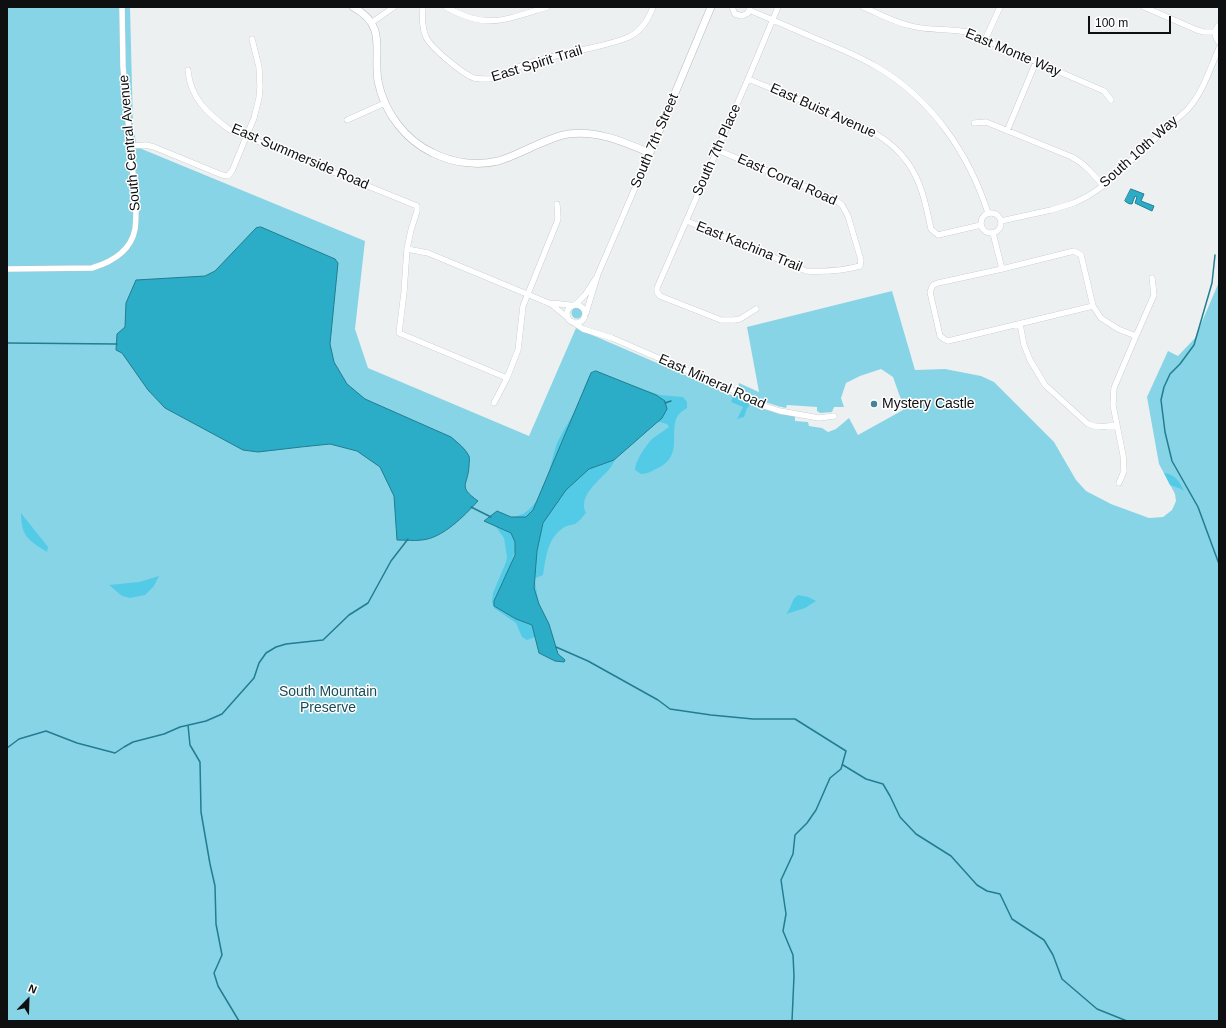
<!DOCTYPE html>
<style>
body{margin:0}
#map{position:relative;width:1226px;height:1028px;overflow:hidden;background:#edf0f1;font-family:Helvetica,sans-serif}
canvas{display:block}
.frame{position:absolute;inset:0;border:8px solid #0e0f10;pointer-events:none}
.north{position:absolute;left:8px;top:980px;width:40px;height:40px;-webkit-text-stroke:3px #fff;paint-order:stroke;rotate:23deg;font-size:11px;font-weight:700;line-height:16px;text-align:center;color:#0e0f10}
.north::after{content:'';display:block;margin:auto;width:14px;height:18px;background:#0e0f10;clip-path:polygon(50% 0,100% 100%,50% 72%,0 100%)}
.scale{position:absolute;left:1088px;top:16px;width:83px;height:18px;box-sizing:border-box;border:2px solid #0e0f10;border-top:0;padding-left:5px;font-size:12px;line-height:14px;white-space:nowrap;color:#0e0f10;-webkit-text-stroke:3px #fff;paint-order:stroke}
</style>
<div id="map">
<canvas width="1226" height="1028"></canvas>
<div class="frame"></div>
<div class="north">N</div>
<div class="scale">100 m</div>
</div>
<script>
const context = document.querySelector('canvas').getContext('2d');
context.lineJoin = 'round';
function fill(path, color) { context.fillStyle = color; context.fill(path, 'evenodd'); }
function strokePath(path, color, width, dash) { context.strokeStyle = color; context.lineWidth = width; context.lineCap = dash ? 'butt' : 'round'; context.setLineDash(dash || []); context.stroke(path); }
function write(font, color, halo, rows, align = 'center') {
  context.font = font + ' Helvetica,sans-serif'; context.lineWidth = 3; context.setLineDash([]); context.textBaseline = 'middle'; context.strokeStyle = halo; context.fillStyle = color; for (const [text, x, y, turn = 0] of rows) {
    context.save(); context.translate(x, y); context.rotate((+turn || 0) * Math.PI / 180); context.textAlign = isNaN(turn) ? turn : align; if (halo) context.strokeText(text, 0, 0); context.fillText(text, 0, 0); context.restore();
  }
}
const green = new Path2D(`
 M 7,7 L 130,7 L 133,126 L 137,147 L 365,241 L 355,329 L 368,368 L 529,436 L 576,328 L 757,406 L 779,414 L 795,416 L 795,421 L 808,422 L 809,426 L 822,428 L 828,432 L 836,429 L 849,418 L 858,435 L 903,410 L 904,408 L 893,377 L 881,369 L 860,376 L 846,383 L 841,398 L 844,407 L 834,407 L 832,412 L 820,413 L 817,411 L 817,407 L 787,405 L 786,408 C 767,404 754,398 738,387 L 739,383 L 759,392 L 747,327 L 892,291 L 915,370 L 945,369 L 981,376 L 994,382 L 1054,442 L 1076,480 L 1086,491 L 1111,504 L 1149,518 L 1163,517 L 1172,510 L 1176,501 L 1175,494 L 1159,464 L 1147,397 L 1168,351 L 1178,356 L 1195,338 L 1219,282 L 1219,1021 L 7,1021 Z
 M571.5 313a5.5 5.5 0 1 1 11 0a5.5 5.5 0 1 1-11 0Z`);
const forest = new Path2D(`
 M 594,374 L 600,374 L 660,395 L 683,397 L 687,402 L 687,408 C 684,410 681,412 679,414 C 667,429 685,455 658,468 C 652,471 647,474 641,474 L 635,470 C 635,461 645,447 651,440 C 656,435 664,431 669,427 L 667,424 L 660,422 L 645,424 L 548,493 L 516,541 L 515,550 L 501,596 L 539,629 L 535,637 L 527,640 L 522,637 L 516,623 L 494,608 L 492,602 L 493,593 L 506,562 L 507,557 L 504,538 L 496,527 L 486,520 C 494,520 516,517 523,514 C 546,500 549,466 557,443 C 562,432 569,422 575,411 C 580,400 584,388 589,376 Z
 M 734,394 L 741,397 L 750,405 L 747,408 L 744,417 L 737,419 L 743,407 L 731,402 Z
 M 618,449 C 616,456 615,461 611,467 C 601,480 577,495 586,513 C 583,516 579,522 575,524 C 571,525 567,525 563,528 C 547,539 546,558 543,575 L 536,578 L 535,581 L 539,606 L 532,592 L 536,540 L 547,515 L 567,485 L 584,472 Z
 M 1164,473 C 1175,474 1180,482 1184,491 L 1181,489 L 1170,485 Z
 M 21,513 L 48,547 L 47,552 C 28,540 21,536 21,513 Z
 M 159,576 L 154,586 L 145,595 L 130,598 L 122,596 L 109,585 L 139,582 Z
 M 798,595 L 808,597 L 816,601 L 805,608 L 786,614 C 792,608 791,599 798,595 Z`);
const water = new Path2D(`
 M 1131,189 L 1144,194 L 1141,201 L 1154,206 L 1152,211 L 1135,203 L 1137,197 L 1135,196 L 1132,204 C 1129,204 1127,203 1125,201 Z
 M 261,227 L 335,259 L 338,263 L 330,344 L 334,362 L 347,384 L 365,399 L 451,437 C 458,443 465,448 469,456 C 470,459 469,463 469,466 C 468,486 457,486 478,501 C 464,516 443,538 422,540 C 414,541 405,540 397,540 L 394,496 L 380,467 L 357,451 L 330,444 L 301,447 L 258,452 L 243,450 L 165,408 L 148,390 L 122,353 L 116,350 L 117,334 L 125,327 L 126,303 L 136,280 L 205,276 L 215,271 L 256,228 Z
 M 596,371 L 656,395 L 665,401 L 667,409 L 662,418 L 614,460 L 589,469 L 566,490 L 543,523 L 537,551 L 534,588 L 539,604 L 549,624 L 558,654 L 565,660 L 564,662 L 555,661 L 539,653 L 532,625 L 516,619 L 494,606 L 494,601 L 515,555 L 515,542 L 511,533 L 484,521 L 497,511 L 511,517 L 526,517 L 533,510 L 591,373 Z`);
const stream = new Path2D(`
 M 1215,255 L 1212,283 L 1194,345 L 1180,364 L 1170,374 L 1164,387 L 1161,400 L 1165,432 L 1172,461 L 1198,507 L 1219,564
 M 7,343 L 117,344
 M 665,403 L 671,401
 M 471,507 L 491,517
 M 556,647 L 588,661 L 658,700 L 670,709 L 711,715 L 753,719 L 795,719 L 846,751 L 841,769 L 830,778 L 816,810 L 807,823 L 795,835 L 793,854 L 781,880 L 786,914 L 783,931 L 793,955 L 794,976 L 792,1021
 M 188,725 L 190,745 L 200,762 L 201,812 L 210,864 L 215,886 L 216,924 L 222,955 L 214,973 L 218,986 L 239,1021
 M 7,748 L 19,739 L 46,731 L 77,743 L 115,753 L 124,747 L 133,742 L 164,734 L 180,727 L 206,721 L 222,714 L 254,678 L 259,663 L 266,653 L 276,647 L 286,644 L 323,640 L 349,615 L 368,603 L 391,561 L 408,539
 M 843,765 L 866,779 L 883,784 L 890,796 L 900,817 L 916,834 L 951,856 L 977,885 L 987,891 L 1000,894 L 1012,919 L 1044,940 L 1053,955 L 1062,979 L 1097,1009 L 1127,1021`);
const minor = new Path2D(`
 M 423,7 C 422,16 422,28 426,37 C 431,48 463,74 474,78 C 478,79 483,79 487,79 C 497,80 508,71 518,67 C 541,58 567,53 591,48 C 604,45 617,42 629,37 C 642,30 648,20 653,7
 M 446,7 C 486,30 505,20 547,7
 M 732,7 L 735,14 L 742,16 L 748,13 L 750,7
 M 863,7 C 878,13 892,21 907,25 C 926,31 947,28 967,32 L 1104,91 L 1111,100
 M 1144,7 L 1197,30 L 1204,32 L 1215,32
 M 749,10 C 773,20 796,30 819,40 C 839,48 858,56 877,67 C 932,99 969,154 988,213
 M 371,23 L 394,7
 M 1219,25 C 1214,30 1214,37 1219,42
 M 985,40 L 1000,7
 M 188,70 C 190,98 208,114 230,130 L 417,206 L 417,211 L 411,230 L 407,249 L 404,292 L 399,333 L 507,378
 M 748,79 C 773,89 798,99 822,109 C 854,123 887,133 908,163 C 922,183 926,206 931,229 L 938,235 L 981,225
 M 347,120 L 385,103
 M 974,123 L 986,122 L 1072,157 C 1085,164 1094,175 1103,186
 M 1007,131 L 1036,62
 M 130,146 L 146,145 L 154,147 L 222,175 L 228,176 L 232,171 L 254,118 L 259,98 L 260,87 L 259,67 L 252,39
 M981 223a10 10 0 1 1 20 0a10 10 0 1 1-20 0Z
 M 687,221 L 806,271 C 825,272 842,271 860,266 L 861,260 L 848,216 L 842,205 L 833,198 L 717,150
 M 1001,221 L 1051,210 L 1074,203 L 1088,196 L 1103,186 L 1188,109 C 1203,92 1210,69 1219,48
 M 993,233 L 1002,269 L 938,283 L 933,285 L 930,292 L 940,336 L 944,339 L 948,341 L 1093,306 L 1101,318 L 1118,329 L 1136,336 L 1114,388 L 1113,405 L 1123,455 L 1124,471 L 1119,483
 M 407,249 L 428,253 L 551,304 L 568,318
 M 7,269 L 92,268 C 112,262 131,251 135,229 C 136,222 136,214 136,206 L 123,67 L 122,7
 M 1002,269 L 1074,251 L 1081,255 L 1093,306
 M 551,304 C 558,302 565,306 573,305
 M567 314a9 9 0 1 1 18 0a9 9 0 1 1-18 0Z
 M 575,305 L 585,295 L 596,278
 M 756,309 L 740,319 L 734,320 L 721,320 L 660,296 L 657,292 L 657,288 L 748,79 L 778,7
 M 586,313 L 598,274 L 650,153
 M 573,322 L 583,329 L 612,338 L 737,392 L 764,406 L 780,411 L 819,418 L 834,416
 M 1020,324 L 1024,345 L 1030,360 L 1045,385 L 1088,424 L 1098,427 L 1117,425
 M 1136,336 L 1154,295 L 1152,278
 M 494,403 L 507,378 L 518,350 L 523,306 L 557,222 L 558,218 L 557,204`);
const tertiary = new Path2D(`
 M 353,7 C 388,26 373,50 378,81 C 384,112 405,140 433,153 C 453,163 477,166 498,161 C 510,158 521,152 532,147 C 543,142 556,136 568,134 C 597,130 624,142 650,153 L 711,7`);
const markers = [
 [874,404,4,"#428595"]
];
const streetNames = [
 ["East Monte Way",1013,53,23],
 ["East Spirit Trail",537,64,-17],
 ["East Buist Avenue",823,111,24],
 ["South 7th Street",655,141,-67],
 ["South Central Avenue",130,143,-95],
 ["South 7th Place",717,150,-66],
 ["South 10th Way",1139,152,-42],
 ["East Summerside Road",300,157,23],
 ["East Corral Road",787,180,24],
 ["East Kachina Trail",749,247,22],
 ["East Mineral Road",712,382,24]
];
const poiNames = [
 ["Mystery Castle",882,404]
];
const parkNames = [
 ["South Mountain",328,692],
 ["Preserve",328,708]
];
fill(green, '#88d4e7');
fill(forest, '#53cbe7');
fill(water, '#2bacc7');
strokePath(water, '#227d90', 1);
strokePath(stream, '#227d90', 1.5);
strokePath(minor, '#b7bbbc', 6);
strokePath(tertiary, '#b7bbbc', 8);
strokePath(minor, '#fff', 5.5);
strokePath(tertiary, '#fff', 7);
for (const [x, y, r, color] of markers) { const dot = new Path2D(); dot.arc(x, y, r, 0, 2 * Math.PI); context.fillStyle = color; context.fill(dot); strokePath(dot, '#fff', 1.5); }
write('14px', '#0e0f10', '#fff', streetNames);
write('14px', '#0e0f10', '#fff', poiNames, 'left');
write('14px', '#174b56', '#fff', parkNames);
</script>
